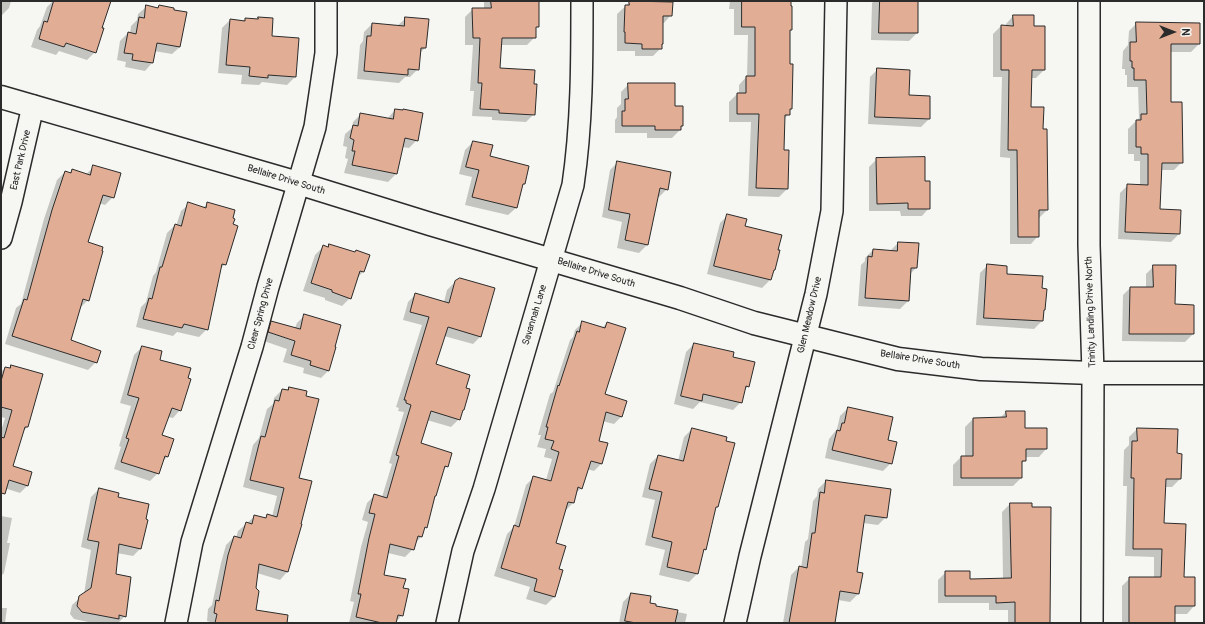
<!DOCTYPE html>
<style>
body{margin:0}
#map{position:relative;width:1205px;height:624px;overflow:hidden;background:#f6f6f2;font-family:Pangolin,sans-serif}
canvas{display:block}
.frame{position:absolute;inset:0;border:2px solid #2b2b2b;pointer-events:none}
.north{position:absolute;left:1153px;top:12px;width:40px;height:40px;-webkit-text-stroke:3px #f6f6f2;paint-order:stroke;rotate:90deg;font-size:11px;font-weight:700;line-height:16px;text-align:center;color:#2b2b2b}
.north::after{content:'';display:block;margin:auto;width:14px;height:18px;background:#2b2b2b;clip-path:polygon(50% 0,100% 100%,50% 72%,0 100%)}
</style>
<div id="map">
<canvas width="1205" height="624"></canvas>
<div class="frame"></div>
<div class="north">N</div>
</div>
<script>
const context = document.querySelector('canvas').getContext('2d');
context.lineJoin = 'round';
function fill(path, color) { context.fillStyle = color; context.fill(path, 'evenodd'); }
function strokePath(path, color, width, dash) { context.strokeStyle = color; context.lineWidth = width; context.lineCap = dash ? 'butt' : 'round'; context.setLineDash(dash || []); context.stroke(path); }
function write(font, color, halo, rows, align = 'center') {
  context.font = font + ' Pangolin,sans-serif'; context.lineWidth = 3; context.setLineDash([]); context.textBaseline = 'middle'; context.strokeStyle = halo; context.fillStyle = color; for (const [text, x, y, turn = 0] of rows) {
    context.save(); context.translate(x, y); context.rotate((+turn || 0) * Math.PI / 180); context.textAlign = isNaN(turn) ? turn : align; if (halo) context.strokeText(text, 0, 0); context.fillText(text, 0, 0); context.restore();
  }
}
const shadow = new Path2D(`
 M 1,1 L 11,1 L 9,8 L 2,15 Z
 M 53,1 L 110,1 L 95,52 L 87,60 L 59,51 L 56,55 L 31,47 L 37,30 L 40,26 L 47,7 Z
 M 484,1 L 535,1 L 538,26 L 535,29 L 535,37 L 527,45 L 501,45 L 499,69 L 534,114 L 526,122 L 492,120 L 492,117 L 472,116 L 474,91 L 470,91 L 473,45 L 465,45 L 465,17 L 473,9 L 484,9 Z
 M 730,1 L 790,1 L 791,29 L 789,31 L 791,109 L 789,111 L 789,114 L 784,119 L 783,151 L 787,189 L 779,197 L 748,196 L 751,122 L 729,122 L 729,102 L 737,94 L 739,94 L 739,85 L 747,76 L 748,35 L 734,35 L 734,9 L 729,9 Z
 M 874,1 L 917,1 L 917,33 L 909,41 L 871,40 L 872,3 Z
 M 630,2 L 671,15 L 664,23 L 662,23 L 661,48 L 653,56 L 635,56 L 635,51 L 617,51 L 617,14 Z
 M 159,6 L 180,47 L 172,54 L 154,51 L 152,63 L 145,71 L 125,67 L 126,62 L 117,60 L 120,41 L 128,33 L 130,34 L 131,26 L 137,20 L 138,14 L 146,7 L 157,8 Z
 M 1013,16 L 1033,27 L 1044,70 L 1036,78 L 1031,78 L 1030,108 L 1042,130 L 1046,130 L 1047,210 L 1038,219 L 1038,236 L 1031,244 L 1010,244 L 1010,158 L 1000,157 L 1002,77 L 993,77 L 993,34 L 1001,26 L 1006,26 L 1006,24 Z
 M 258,18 L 295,77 L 287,85 L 262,82 L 259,85 L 241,84 L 242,75 L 218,73 L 222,28 L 230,20 L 243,21 L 246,19 L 256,20 Z
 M 406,18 L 425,48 L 420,53 L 418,69 L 410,77 L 405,77 L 399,83 L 357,79 L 360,45 L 363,41 L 364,32 L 372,24 L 397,26 Z
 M 1137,23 L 1199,24 L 1199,44 L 1191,52 L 1170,52 L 1170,103 L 1182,162 L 1174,170 L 1160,170 L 1159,210 L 1179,234 L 1171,242 L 1118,239 L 1120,193 L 1128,185 L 1140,186 L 1140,161 L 1134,161 L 1134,154 L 1128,154 L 1128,129 L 1139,118 L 1138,87 L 1127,87 L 1127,75 L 1125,75 L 1125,69 L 1122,69 L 1123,51 L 1128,45 L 1129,31 Z
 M 878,69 L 908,96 L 929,119 L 921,127 L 868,124 L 870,77 Z
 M 629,84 L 674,107 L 682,126 L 680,127 L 680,130 L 672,138 L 647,138 L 647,133 L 615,133 L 615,120 L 617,117 L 617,108 L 621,104 L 621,92 Z
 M 395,110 L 417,140 L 409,148 L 402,147 L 396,174 L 388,182 L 344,173 L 348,159 L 345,158 L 347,147 L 343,146 L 345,134 L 352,128 L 353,122 L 361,114 L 387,119 Z
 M 473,142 L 489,157 L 524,183 L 521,186 L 516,208 L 508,215 L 465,205 L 472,177 L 459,174 L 465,150 Z
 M 877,159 L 924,182 L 929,208 L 922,216 L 901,216 L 900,211 L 869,211 L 869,167 Z
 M 618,162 L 667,189 L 659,197 L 657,197 L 647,245 L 639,253 L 617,248 L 622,222 L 602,217 L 610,170 Z
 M 94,167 L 113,197 L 105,205 L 99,203 L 86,243 L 88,300 L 80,308 L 70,341 L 96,362 L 88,370 L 5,344 L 16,308 L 21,304 L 44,219 L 57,180 L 65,172 L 69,173 L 72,171 L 85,175 Z
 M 208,203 L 225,264 L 220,269 L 207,329 L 199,337 L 177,332 L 173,336 L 136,327 L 141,307 L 146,302 L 153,276 L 156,272 L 167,233 L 175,225 L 176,226 L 181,211 L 189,204 L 203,208 Z
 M 728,215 L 744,226 L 772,272 L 770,280 L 762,288 L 707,274 L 720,223 Z
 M 898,243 L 916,268 L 910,274 L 908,301 L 900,309 L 858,306 L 861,265 L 865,261 L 865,258 L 873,250 L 890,251 Z
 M 330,245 L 363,272 L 357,278 L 350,298 L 342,306 L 325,300 L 325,298 L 303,291 L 315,255 L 323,247 L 327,248 Z
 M 988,265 L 1006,274 L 1041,289 L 1043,311 L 1042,321 L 1034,329 L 976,325 L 980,273 Z
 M 1154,266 L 1174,305 L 1193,334 L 1185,342 L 1122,341 L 1123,295 L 1130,288 L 1146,288 L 1146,274 Z
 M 455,282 L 481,336 L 473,344 L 444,336 L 434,365 L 459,419 L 451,427 L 427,420 L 419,444 L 447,466 L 443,470 L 426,527 L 423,530 L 421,537 L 415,543 L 413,549 L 405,557 L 388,553 L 383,576 L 402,589 L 402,615 L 395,623 L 349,623 L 354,602 L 350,601 L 361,547 L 368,522 L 362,520 L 367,503 L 375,495 L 382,497 L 392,464 L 389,463 L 404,412 L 398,411 L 399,408 L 396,407 L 422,325 L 403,320 L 408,302 L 416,294 L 444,302 L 447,290 Z
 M 305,315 L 329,370 L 321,378 L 303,373 L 304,368 L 283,362 L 287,349 L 261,340 L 264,330 L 272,322 L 295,328 L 297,323 Z
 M 583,322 L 602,328 L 607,323 L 604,395 L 622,416 L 614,424 L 602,421 L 598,441 L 602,463 L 594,471 L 587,469 L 581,488 L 575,494 L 573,503 L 565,511 L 555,543 L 558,570 L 554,597 L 546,605 L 526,599 L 530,587 L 494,576 L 507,534 L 514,527 L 526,485 L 534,477 L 546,480 L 552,459 L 544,457 L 546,449 L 537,447 L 541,435 L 538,435 L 550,394 L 553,392 L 570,340 L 573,337 L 575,330 Z
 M 694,344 L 732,358 L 748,386 L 744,391 L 741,402 L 733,410 L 700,402 L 693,409 L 674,404 L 686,352 Z
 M 142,347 L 158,360 L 187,379 L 180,410 L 173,418 L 168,417 L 161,436 L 167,457 L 162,462 L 158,473 L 150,481 L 114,469 L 121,447 L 119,446 L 131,406 L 120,403 L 134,355 Z
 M 12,366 L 27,427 L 23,432 L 12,467 L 28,485 L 20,493 L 1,487 L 1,431 L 5,418 L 1,417 L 1,372 L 5,368 L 9,369 Z
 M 289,388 L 298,479 L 300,525 L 301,525 L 287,572 L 280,580 L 257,573 L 254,610 L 269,623 L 209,623 L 210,622 L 207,621 L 208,609 L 212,605 L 221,563 L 226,545 L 234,537 L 236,538 L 238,531 L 255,516 L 265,519 L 268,515 L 272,517 L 277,496 L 243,487 L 253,445 L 259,438 L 267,409 L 273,404 L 274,398 L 282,390 L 286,391 Z
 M 848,408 L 887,440 L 891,463 L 883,471 L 825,458 L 829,439 L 837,429 L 840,416 Z
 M 1006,412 L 1046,449 L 1039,457 L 1025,457 L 1025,460 L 1021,464 L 1021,478 L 1013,486 L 953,486 L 953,465 L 961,457 L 965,457 L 965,427 L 973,419 L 1000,418 Z
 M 692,429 L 717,507 L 714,510 L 705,549 L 702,552 L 697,574 L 689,582 L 659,575 L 665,550 L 645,545 L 655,500 L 642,497 L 650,464 L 658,456 L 678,461 L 684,437 Z
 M 1137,429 L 1177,430 L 1176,454 L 1180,479 L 1172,487 L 1165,487 L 1163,524 L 1194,606 L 1187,614 L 1174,614 L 1174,623 L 1122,623 L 1122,586 L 1130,578 L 1154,578 L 1154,557 L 1125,556 L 1127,486 L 1123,486 L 1124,450 L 1129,445 L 1129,437 Z
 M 826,481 L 886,517 L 878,525 L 863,523 L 856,573 L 861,574 L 858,594 L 850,602 L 838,600 L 834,623 L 783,623 L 791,575 L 799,567 L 801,568 L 805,542 L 808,539 L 813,501 L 817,496 L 818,489 Z
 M 99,489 L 117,498 L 141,548 L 133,556 L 117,553 L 115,575 L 125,616 L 118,623 L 93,623 L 74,619 L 70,614 L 72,605 L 84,594 L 91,550 L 81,547 L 91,497 Z
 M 1010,504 L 1049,623 L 1008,623 L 1008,610 L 989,610 L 989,603 L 938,603 L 938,580 L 946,572 L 969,580 L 1003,579 L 1002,512 Z
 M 1,516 L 12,518 L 7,543 L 10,543 L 4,573 L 2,575 L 1,586 Z
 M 631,594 L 654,607 L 687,614 L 685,623 L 619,623 L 623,602 Z
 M 1,608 L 7,608 L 5,623 L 1,623 Z`);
const building = new Path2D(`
 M 54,1 L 111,1 L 102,28 L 104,28 L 96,53 L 66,43 L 64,47 L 39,39 L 44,21 L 47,22 Z
 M 491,1 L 539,1 L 539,27 L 536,27 L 536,38 L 502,38 L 500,68 L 535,70 L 534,84 L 537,84 L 535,115 L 499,113 L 499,110 L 480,109 L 482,83 L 478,83 L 480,38 L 473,38 L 472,8 L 491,8 Z
 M 629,1 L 673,2 L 672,16 L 663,16 L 663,44 L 662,44 L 662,49 L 642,49 L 642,44 L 625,43 L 625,32 L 624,32 L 625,5 L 629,5 Z
 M 742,1 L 791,1 L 791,6 L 792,6 L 792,30 L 790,30 L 790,64 L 793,64 L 792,109 L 790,109 L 790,115 L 785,115 L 784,150 L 789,150 L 788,189 L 756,188 L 759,114 L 737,114 L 737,93 L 746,93 L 746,76 L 755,76 L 755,27 L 742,27 Z
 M 880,1 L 918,1 L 918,33 L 879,33 Z
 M 146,5 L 158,8 L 159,5 L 174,8 L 174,10 L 187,12 L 180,47 L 157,43 L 153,63 L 132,60 L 133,54 L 124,53 L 128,32 L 136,34 L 139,17 L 144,18 Z
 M 1013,15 L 1034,15 L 1034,26 L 1045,26 L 1045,70 L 1032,70 L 1031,107 L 1044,107 L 1043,129 L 1047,129 L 1048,210 L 1039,210 L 1039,237 L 1018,237 L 1017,150 L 1008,150 L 1009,70 L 1001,70 L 1001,25 L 1013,26 Z
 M 258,17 L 273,18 L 272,36 L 299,38 L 296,77 L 268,75 L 268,78 L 249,76 L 250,67 L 226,65 L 230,19 L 245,21 L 245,18 L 258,19 Z
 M 405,17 L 429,19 L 426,48 L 421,48 L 419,70 L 408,69 L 408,75 L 364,71 L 367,36 L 371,36 L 372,23 L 404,26 Z
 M 1136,22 L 1200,23 L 1200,44 L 1171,44 L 1171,102 L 1182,102 L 1183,163 L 1162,163 L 1160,209 L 1181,210 L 1180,234 L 1125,232 L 1127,184 L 1148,185 L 1148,154 L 1141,154 L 1141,147 L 1136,147 L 1136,120 L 1141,120 L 1141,114 L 1147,114 L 1146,80 L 1134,80 L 1134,68 L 1132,68 L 1132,61 L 1130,61 L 1130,42 L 1136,42 Z
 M 877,68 L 910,70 L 909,95 L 930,96 L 930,119 L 875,117 Z
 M 628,83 L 675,83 L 675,106 L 683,106 L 683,126 L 681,126 L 681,130 L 655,130 L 655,126 L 622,126 L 622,111 L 625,111 L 625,99 L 628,99 Z
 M 395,109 L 403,110 L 403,109 L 423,113 L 418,141 L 405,138 L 397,174 L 352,165 L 355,151 L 352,151 L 354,140 L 350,138 L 353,125 L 358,126 L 360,113 L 393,119 Z
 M 473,141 L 493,145 L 490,156 L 529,166 L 525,184 L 523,184 L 517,208 L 472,197 L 479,170 L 466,167 Z
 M 925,157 L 925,181 L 930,181 L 930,209 L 908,209 L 908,203 L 877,204 L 876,158 Z
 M 617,161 L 671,172 L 668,190 L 660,188 L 648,245 L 625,240 L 630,214 L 609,210 Z
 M 93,165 L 121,173 L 114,198 L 103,195 L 88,242 L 103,247 L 102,251 L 103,251 L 89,301 L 83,299 L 71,340 L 101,351 L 97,363 L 12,336 L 24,299 L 27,300 L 52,210 L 65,171 L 71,173 L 72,169 L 90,175 Z
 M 188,202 L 206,208 L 207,202 L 235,210 L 233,218 L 235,219 L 233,224 L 238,226 L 226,265 L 222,264 L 208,330 L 184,324 L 182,328 L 143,319 L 149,298 L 152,299 L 160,267 L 162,267 L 175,224 L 181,226 Z
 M 727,214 L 747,219 L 745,226 L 782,235 L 778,250 L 780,250 L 775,270 L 774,270 L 771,280 L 714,266 Z
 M 898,242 L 919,243 L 917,268 L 911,268 L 909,301 L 865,298 L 868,256 L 872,257 L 873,249 L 897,251 Z
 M 329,244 L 355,252 L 356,250 L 370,255 L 364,272 L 360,271 L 351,299 L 332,292 L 332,290 L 311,283 L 323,245 L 328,247 Z
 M 987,264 L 1007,266 L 1007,274 L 1043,276 L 1042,288 L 1047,289 L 1045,310 L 1044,310 L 1043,321 L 984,318 Z
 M 1153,265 L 1176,265 L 1175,304 L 1194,305 L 1194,334 L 1129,334 L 1130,287 L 1153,287 Z
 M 460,278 L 495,288 L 481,337 L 448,327 L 436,364 L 470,375 L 466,388 L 470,389 L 464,410 L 463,410 L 460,420 L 431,411 L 421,443 L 452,453 L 448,467 L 445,466 L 436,496 L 435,496 L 427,528 L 425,527 L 422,537 L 418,536 L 414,550 L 390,544 L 384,575 L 406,579 L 403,588 L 409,589 L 403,616 L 398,615 L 396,623 L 382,623 L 356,617 L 361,594 L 358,594 L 369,538 L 375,514 L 369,513 L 374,494 L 387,498 L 399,456 L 396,455 L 411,405 L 406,403 L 406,400 L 404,400 L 429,317 L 410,312 L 415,293 L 449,303 L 455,281 Z
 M 304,314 L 341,325 L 335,347 L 336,347 L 329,371 L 310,365 L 311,361 L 291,355 L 295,341 L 268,332 L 271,321 L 300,329 Z
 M 582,321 L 605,328 L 607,322 L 626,328 L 605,394 L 627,401 L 622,417 L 606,412 L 599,441 L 608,443 L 602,464 L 591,461 L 582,489 L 578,487 L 574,503 L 568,502 L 556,543 L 566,546 L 559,569 L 563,570 L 555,597 L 534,591 L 537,579 L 501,568 L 514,525 L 519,527 L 533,476 L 551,481 L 559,452 L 551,449 L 554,441 L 545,439 L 548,427 L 546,427 L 558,385 L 559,386 L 577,331 L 579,332 Z
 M 694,343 L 734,352 L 733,357 L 755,362 L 749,387 L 746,386 L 742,403 L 703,394 L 702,401 L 681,396 Z
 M 142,346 L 162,351 L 160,360 L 191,368 L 188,378 L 191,379 L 181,411 L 172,408 L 162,435 L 174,439 L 168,457 L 165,456 L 159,474 L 121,462 L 129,439 L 126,438 L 139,398 L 128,395 Z
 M 11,365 L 43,374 L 28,427 L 25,427 L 13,466 L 32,472 L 28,486 L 9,480 L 5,494 L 1,493 L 1,437 L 4,438 L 12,410 L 1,407 L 1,381 L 5,367 L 10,368 Z
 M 289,387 L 307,391 L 306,396 L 319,399 L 299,478 L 312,481 L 301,524 L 302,524 L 288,572 L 259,564 L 256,588 L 259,591 L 256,610 L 288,615 L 287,623 L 215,623 L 217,614 L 214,613 L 216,600 L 219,601 L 228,555 L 234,536 L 241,538 L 246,522 L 252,524 L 254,515 L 266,518 L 267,514 L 277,517 L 284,488 L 250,480 L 261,436 L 265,437 L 275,400 L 279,401 L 282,389 L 288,390 Z
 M 848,407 L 893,417 L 888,440 L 897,442 L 892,464 L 832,450 L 837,430 L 840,431 L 842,423 L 844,423 Z
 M 1006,411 L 1025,411 L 1025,428 L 1047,428 L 1047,449 L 1026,449 L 1026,461 L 1022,461 L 1022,478 L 961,478 L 961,456 L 973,456 L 973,418 L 1006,417 Z
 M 692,428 L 727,437 L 726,441 L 735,443 L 718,507 L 716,507 L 706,550 L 704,549 L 698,574 L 667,567 L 672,542 L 652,537 L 662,492 L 649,489 L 658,455 L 683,461 Z
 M 1137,428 L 1178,429 L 1177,453 L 1182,454 L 1181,479 L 1166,479 L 1164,523 L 1186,524 L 1184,577 L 1195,577 L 1195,606 L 1175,606 L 1175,623 L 1129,623 L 1129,577 L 1161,577 L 1162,549 L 1133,549 L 1134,478 L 1131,478 L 1132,441 L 1137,441 Z
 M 826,480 L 891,489 L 887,518 L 865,515 L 857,572 L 863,573 L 859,594 L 840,591 L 835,623 L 789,623 L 799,566 L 807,568 L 812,533 L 815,533 L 820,492 L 824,493 Z
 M 99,488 L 119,493 L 118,497 L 149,504 L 146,519 L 148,520 L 141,549 L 119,544 L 116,574 L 131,577 L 126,617 L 119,615 L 119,619 L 82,612 L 77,606 L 79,596 L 91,588 L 99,542 L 88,540 Z
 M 1010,503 L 1032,503 L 1032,507 L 1051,507 L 1050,623 L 1015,623 L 1015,602 L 996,603 L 996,596 L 945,596 L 945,571 L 970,571 L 970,579 L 1011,578 Z
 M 631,593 L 651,596 L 650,603 L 656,604 L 656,606 L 678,610 L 675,623 L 636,623 L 625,621 Z`);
const minor = new Path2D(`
 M 1089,1 L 1089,245 L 1093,373 L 1092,623
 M 1,238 L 11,202 L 33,106
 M 176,623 L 192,542 L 252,347 L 268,287 L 315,127 L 326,53 L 326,1
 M 447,623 L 463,551 L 484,489 L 573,185 C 582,124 582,62 582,1
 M 735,623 L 750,556 L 816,294 L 832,211 L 836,1`);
const tertiary = new Path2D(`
 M 1,97 L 298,183 L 430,224 L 680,298 L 754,323 L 898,359 L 981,369 L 1093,373 L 1204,373`);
const streetNames = [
 ["East Park Drive",21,160,-77],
 ["Bellaire Drive South",286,180,17],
 ["Bellaire Drive South",596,273,17],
 ["Trinity Landing Drive North",1091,312,-92],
 ["Clear Spring Drive",261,314,-75],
 ["Savannah Lane",535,315,-73],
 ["Glen Meadow Drive",810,315,-77],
 ["Bellaire Drive South",920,360,9]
];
fill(shadow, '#0003');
fill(building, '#e1ad94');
strokePath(building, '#2b2b2b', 1);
strokePath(minor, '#2b2b2b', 24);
strokePath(tertiary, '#2b2b2b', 25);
strokePath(minor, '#f6f6f2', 21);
strokePath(tertiary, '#f6f6f2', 22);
write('10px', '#2b2b2b', '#f6f6f2', streetNames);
</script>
